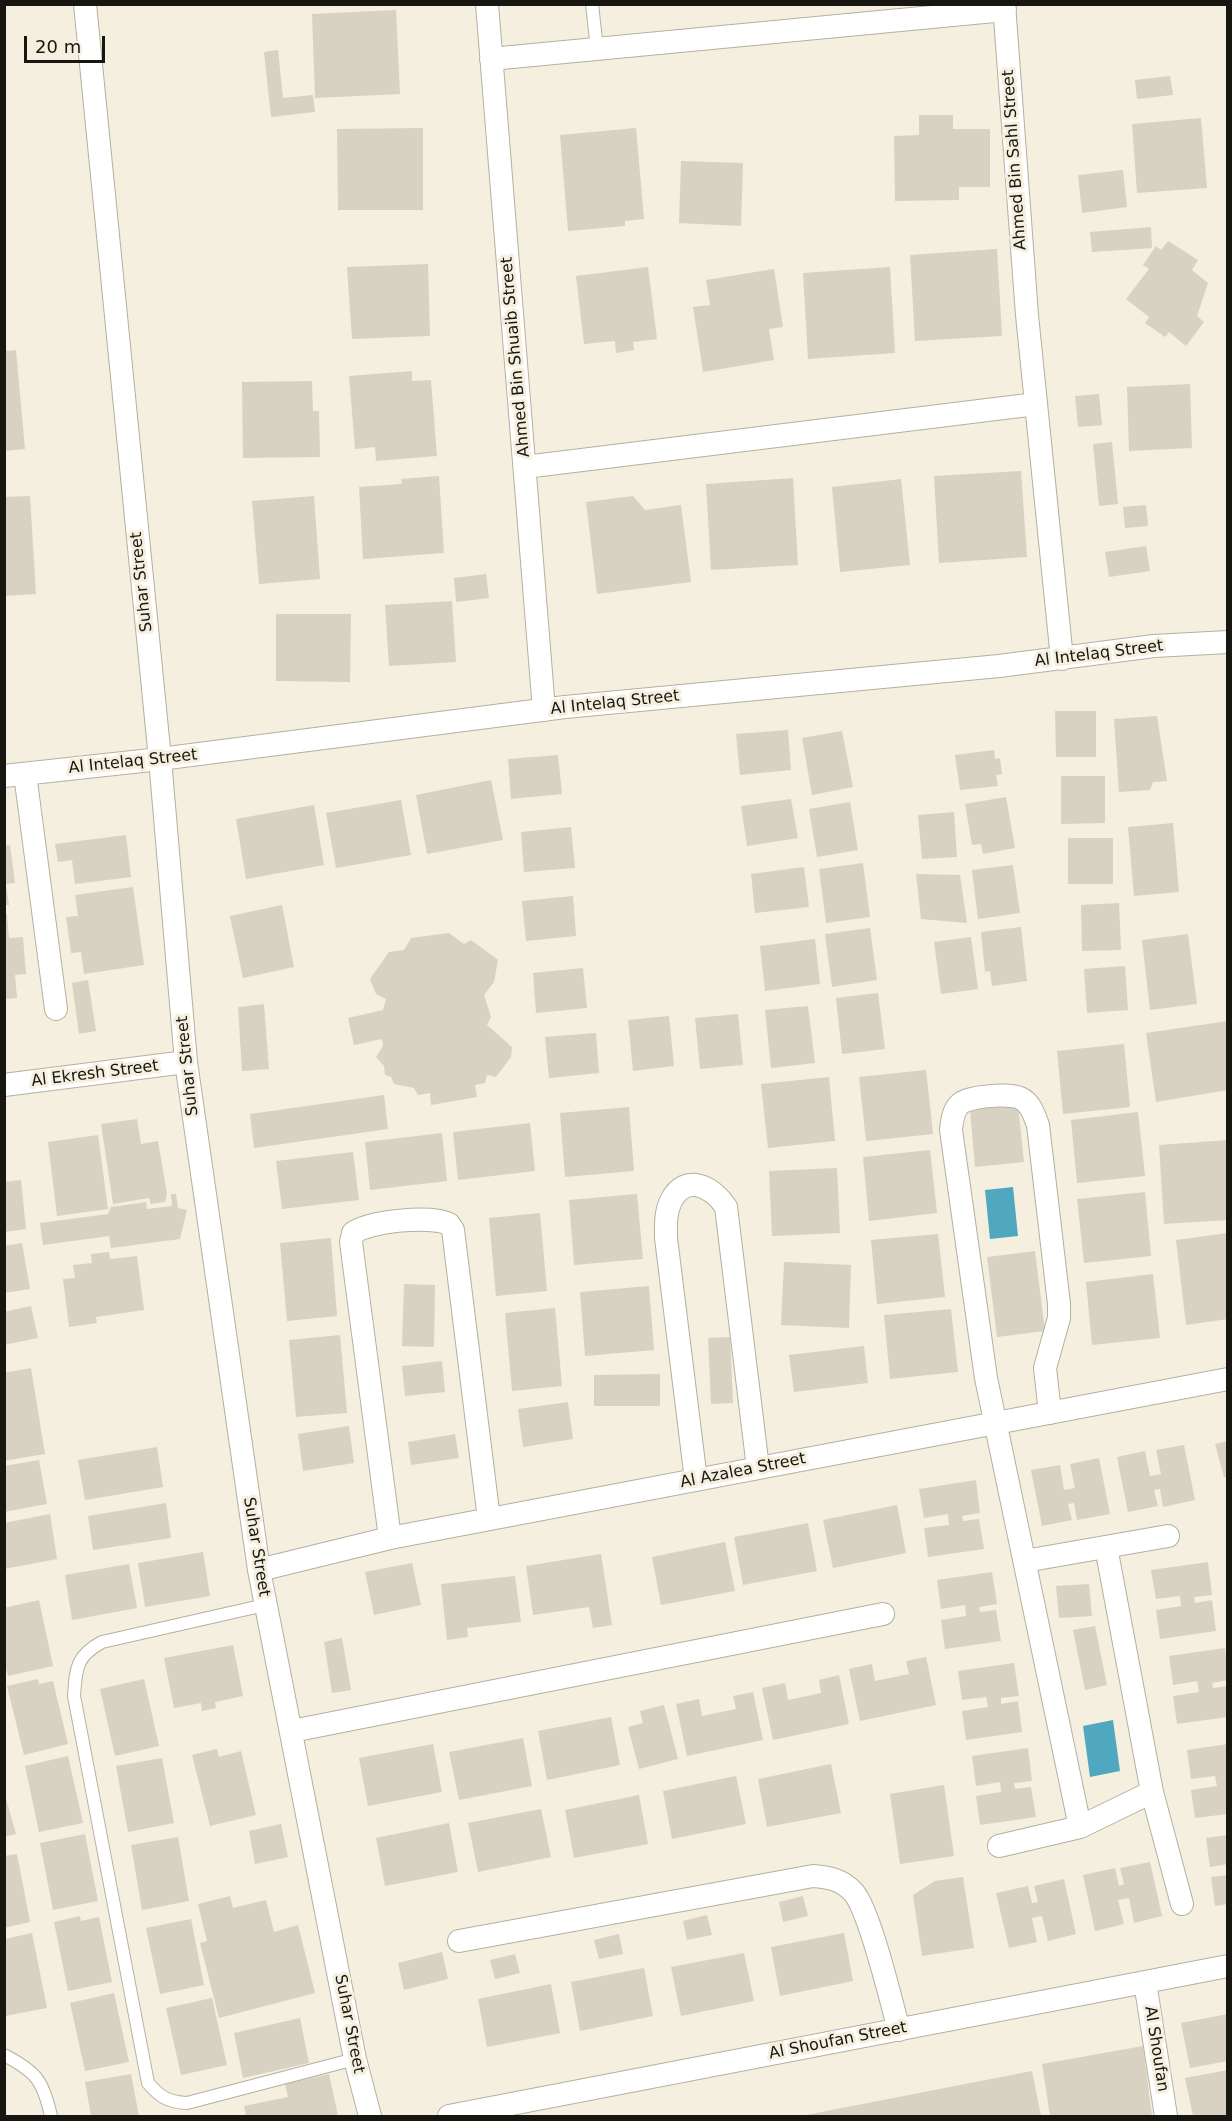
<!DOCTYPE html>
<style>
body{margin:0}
#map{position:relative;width:1232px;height:2121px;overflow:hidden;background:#f4efde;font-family:"DejaVu Sans",sans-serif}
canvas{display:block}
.frame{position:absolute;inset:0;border:6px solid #181610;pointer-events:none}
.scale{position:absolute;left:24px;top:36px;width:81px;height:27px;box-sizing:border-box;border:3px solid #181610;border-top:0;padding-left:8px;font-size:18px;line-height:21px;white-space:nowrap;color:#181610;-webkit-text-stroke:4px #f4efde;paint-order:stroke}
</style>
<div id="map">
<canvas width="1232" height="2121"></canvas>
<div class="frame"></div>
<div class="scale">20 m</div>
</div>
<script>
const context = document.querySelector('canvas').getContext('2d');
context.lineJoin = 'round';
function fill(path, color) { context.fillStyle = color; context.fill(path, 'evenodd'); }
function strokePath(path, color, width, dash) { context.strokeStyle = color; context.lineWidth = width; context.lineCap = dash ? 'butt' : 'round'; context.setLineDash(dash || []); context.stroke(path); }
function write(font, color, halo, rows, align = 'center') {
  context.font = font + ' "DejaVu Sans",sans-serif'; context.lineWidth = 6; context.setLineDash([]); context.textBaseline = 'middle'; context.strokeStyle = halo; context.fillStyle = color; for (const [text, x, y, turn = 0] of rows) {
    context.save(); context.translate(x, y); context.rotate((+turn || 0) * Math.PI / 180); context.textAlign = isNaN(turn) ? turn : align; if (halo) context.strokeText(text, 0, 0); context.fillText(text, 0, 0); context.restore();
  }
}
const water = new Path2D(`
 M 1013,1187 L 1018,1236 L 990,1239 L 985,1190 Z
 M 1113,1720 L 1120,1771 L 1090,1777 L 1083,1726 Z`);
const building = new Path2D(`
 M 396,10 L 400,94 L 315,98 L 312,14 Z
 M 278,50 L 283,98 L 313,95 L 315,112 L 271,117 L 264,52 Z
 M 1170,76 L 1173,95 L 1137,99 L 1135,80 Z
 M 919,115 L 953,115 L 953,129 L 990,129 L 990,187 L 959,187 L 959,200 L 895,201 L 894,136 L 919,135 Z
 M 1201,118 L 1207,188 L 1137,193 L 1132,124 Z
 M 423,128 L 423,210 L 338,210 L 337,129 Z
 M 636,128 L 644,219 L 625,221 L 625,226 L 568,231 L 560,135 Z
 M 681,161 L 743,163 L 741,226 L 679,223 Z
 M 1123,170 L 1127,207 L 1082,213 L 1078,175 Z
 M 1151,227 L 1152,248 L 1092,252 L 1090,232 Z
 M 1168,241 L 1198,260 L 1192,270 L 1208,283 L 1197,316 L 1204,322 L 1186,346 L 1169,332 L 1165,337 L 1145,323 L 1149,317 L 1126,299 L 1149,269 L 1143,265 L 1156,246 L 1161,250 Z
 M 997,249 L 1002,336 L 915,341 L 910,255 Z
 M 428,264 L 430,336 L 352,339 L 347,267 Z
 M 648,267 L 657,339 L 633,342 L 634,350 L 616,353 L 615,341 L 584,344 L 576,276 Z
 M 890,267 L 895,353 L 808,359 L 803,273 Z
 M 774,269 L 783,327 L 769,329 L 774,360 L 703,372 L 693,307 L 710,305 L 706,280 Z
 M 16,350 L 25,449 L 4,451 L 4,351 Z
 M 412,371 L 412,381 L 431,380 L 437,456 L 376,461 L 375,447 L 355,449 L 349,376 Z
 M 312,381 L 313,411 L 319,411 L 320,457 L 243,458 L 242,382 Z
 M 1190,384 L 1192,448 L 1129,451 L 1127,387 Z
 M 1099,394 L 1102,425 L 1078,427 L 1075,396 Z
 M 1112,442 L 1118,504 L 1099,506 L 1093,444 Z
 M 1021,471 L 1027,557 L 939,563 L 934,476 Z
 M 439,476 L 444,553 L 363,559 L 359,487 L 402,484 L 401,479 Z
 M 793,478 L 798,565 L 711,570 L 706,484 Z
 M 901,479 L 910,565 L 840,572 L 832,487 Z
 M 30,496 L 36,594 L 4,596 L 4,497 Z
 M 314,496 L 320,579 L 259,584 L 252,501 Z
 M 633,496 L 645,510 L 681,505 L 691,582 L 597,594 L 586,502 Z
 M 1146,505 L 1148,526 L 1125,528 L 1123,507 Z
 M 1146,546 L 1150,571 L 1109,577 L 1105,552 Z
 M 486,574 L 489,598 L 456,602 L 454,578 Z
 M 452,601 L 456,662 L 389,666 L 385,605 Z
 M 276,614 L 351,614 L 350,682 L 276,681 Z
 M 1055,711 L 1096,711 L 1096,757 L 1056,757 Z
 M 1157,716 L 1167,781 L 1153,782 L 1150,790 L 1119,792 L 1114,719 Z
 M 788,730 L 791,770 L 740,775 L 736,734 Z
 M 842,731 L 853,787 L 812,795 L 802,738 Z
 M 994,750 L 995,759 L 1000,758 L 1002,774 L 996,775 L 998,786 L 960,790 L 955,755 Z
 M 558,755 L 562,794 L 511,799 L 508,759 Z
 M 1061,776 L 1105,776 L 1105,823 L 1061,824 Z
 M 491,780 L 503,840 L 427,854 L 416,795 Z
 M 1006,797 L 1015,848 L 983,854 L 981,844 L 972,845 L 965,804 Z
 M 791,799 L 798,838 L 747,846 L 741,806 Z
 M 401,800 L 411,855 L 336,868 L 326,813 Z
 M 850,802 L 858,850 L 817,857 L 809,809 Z
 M 314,805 L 324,865 L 246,879 L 236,819 Z
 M 954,812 L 957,857 L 922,859 L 918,815 Z
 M 1173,823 L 1179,892 L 1134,896 L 1128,827 Z
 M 571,827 L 575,868 L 524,872 L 521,832 Z
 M 126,835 L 131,877 L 75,884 L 72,860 L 58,862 L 55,844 Z
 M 1068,838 L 1113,838 L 1113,884 L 1068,884 Z
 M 10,845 L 15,883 L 6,884 L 9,905 L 5,905 L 4,846 Z
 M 863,863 L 870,917 L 826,923 L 819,869 Z
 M 1013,865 L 1020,913 L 978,919 L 972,870 Z
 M 804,867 L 809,907 L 755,913 L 751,874 Z
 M 916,874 L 960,875 L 967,923 L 921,919 Z
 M 133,887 L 144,965 L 84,974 L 81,952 L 71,953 L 66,917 L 78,916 L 75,895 Z
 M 573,896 L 576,936 L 526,941 L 522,901 Z
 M 1119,903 L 1121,950 L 1082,951 L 1081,905 Z
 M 282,905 L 294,967 L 243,978 L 230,916 Z
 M 4,914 L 7,914 L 9,938 L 23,937 L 26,974 L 15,975 L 17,998 L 4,999 Z
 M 1021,927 L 1027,981 L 992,986 L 990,971 L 985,972 L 981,932 Z
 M 870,928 L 877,980 L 832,987 L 825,934 Z
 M 449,933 L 464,944 L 471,940 L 498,960 L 494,982 L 484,995 L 491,1017 L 487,1025 L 512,1047 L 511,1057 L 496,1077 L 487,1075 L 485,1083 L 475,1085 L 477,1097 L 431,1105 L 430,1093 L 418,1095 L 414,1088 L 394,1084 L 391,1077 L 385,1075 L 384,1066 L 376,1057 L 383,1046 L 382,1039 L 354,1045 L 348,1018 L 383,1010 L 386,999 L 376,994 L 370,979 L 389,952 L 404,950 L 411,938 Z
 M 1188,934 L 1197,1004 L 1150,1010 L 1142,940 Z
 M 971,937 L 978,989 L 941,994 L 934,942 Z
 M 815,939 L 820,984 L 765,991 L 760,946 Z
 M 1125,966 L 1128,1010 L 1087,1013 L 1084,969 Z
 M 583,968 L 587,1008 L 536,1013 L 533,973 Z
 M 88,980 L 96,1031 L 79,1034 L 72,983 Z
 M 878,993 L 885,1049 L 842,1054 L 836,998 Z
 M 264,1004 L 269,1069 L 242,1071 L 238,1007 Z
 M 808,1006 L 815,1063 L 771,1068 L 765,1010 Z
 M 738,1014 L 743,1065 L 700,1069 L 695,1018 Z
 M 669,1016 L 674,1066 L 633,1071 L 628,1020 Z
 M 1228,1021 L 1228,1090 L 1156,1102 L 1146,1033 Z
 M 596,1033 L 599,1073 L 549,1078 L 545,1037 Z
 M 1124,1044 L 1130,1107 L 1063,1114 L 1057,1051 Z
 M 926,1070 L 933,1134 L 866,1141 L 859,1077 Z
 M 829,1077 L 835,1141 L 768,1148 L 761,1084 Z
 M 384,1095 L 388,1129 L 254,1148 L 250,1114 Z
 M 1018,1105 L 1024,1162 L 975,1167 L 970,1110 Z
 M 629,1107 L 634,1171 L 565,1177 L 560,1113 Z
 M 1138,1112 L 1145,1176 L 1077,1183 L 1071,1120 Z
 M 137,1119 L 141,1144 L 158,1141 L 167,1194 L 165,1202 L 151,1204 L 149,1198 L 113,1204 L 101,1124 Z
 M 530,1123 L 535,1171 L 458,1180 L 453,1132 Z
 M 442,1133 L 447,1181 L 370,1190 L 365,1142 Z
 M 98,1135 L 108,1209 L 57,1216 L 48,1142 Z
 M 1228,1140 L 1228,1220 L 1164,1224 L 1159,1145 Z
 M 930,1150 L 937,1213 L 869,1221 L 863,1157 Z
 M 353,1152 L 359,1200 L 282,1209 L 276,1161 Z
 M 837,1168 L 840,1233 L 772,1236 L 769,1171 Z
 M 21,1180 L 26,1229 L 4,1232 L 4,1182 Z
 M 1145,1192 L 1151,1256 L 1084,1263 L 1077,1199 Z
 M 171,1194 L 176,1194 L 178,1208 L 187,1210 L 180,1239 L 111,1248 L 109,1236 L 43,1245 L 40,1223 L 108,1214 L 111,1207 L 146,1202 L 147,1209 L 172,1206 Z
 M 637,1194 L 643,1259 L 574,1265 L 569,1200 Z
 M 540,1213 L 547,1291 L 496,1296 L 489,1218 Z
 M 1228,1233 L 1228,1319 L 1186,1325 L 1176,1240 Z
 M 938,1234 L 945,1297 L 877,1304 L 871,1240 Z
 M 331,1238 L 337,1316 L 287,1321 L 280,1243 Z
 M 22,1243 L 30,1289 L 4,1293 L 4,1246 Z
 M 1035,1251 L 1045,1331 L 997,1337 L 987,1257 Z
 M 109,1252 L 110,1259 L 137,1256 L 144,1310 L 96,1317 L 97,1323 L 69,1327 L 63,1279 L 75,1278 L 73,1265 L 92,1263 L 91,1254 Z
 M 784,1262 L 851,1265 L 849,1328 L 781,1325 Z
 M 1153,1274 L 1160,1338 L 1092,1345 L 1086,1282 Z
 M 404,1284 L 435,1285 L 434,1347 L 402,1346 Z
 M 649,1286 L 654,1350 L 585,1356 L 580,1292 Z
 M 31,1306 L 38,1338 L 4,1345 L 4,1312 Z
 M 555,1308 L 562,1386 L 512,1391 L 505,1313 Z
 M 951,1309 L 958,1372 L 890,1379 L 884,1315 Z
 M 340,1335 L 347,1413 L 296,1417 L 289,1340 Z
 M 730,1337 L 733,1403 L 711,1404 L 708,1338 Z
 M 864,1346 L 868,1383 L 794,1392 L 789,1355 Z
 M 442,1361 L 445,1392 L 405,1396 L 402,1366 Z
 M 31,1368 L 45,1454 L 4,1461 L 4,1373 Z
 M 660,1374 L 660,1406 L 594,1406 L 594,1375 Z
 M 568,1402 L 573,1439 L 523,1447 L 518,1409 Z
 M 349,1426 L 354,1463 L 303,1471 L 298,1434 Z
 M 455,1434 L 459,1458 L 411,1465 L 408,1442 Z
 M 1228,1441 L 1228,1477 L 1224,1477 L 1215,1444 Z
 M 1184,1445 L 1195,1500 L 1163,1507 L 1160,1489 L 1154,1490 L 1158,1506 L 1128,1512 L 1117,1457 L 1145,1451 L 1150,1476 L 1161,1474 L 1156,1450 Z
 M 157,1447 L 163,1487 L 85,1500 L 78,1460 Z
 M 1099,1458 L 1110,1514 L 1077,1520 L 1074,1503 L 1068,1504 L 1072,1520 L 1042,1526 L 1031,1470 L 1060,1465 L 1064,1490 L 1075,1488 L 1070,1464 Z
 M 39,1460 L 47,1504 L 4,1512 L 4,1466 Z
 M 976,1480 L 980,1513 L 962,1516 L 963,1521 L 979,1519 L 984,1549 L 928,1557 L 924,1528 L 949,1525 L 948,1514 L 924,1518 L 919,1489 Z
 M 166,1503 L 171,1538 L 93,1550 L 88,1516 Z
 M 897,1505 L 906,1553 L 833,1568 L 823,1520 Z
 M 50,1514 L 57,1559 L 4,1569 L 4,1523 Z
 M 808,1523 L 817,1571 L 743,1585 L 734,1537 Z
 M 725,1542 L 735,1591 L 661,1605 L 652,1557 Z
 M 203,1552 L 210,1596 L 145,1607 L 138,1563 Z
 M 601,1554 L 612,1625 L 593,1628 L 589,1607 L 533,1615 L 526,1566 Z
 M 1208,1562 L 1212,1595 L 1194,1597 L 1195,1603 L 1212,1600 L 1216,1631 L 1160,1639 L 1156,1610 L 1181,1606 L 1180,1596 L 1156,1599 L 1151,1570 Z
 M 412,1563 L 421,1605 L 374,1615 L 365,1572 Z
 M 129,1564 L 137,1608 L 72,1620 L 65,1575 Z
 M 992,1572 L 997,1604 L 979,1607 L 980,1612 L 996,1610 L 1001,1641 L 945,1649 L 941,1620 L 966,1616 L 965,1605 L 941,1609 L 937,1580 Z
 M 515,1576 L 521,1622 L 467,1628 L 468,1637 L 447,1640 L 441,1584 Z
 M 1089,1584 L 1092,1616 L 1059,1618 L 1056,1586 Z
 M 39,1600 L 53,1666 L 8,1676 L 4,1661 L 4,1608 Z
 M 1095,1626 L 1107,1685 L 1085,1690 L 1073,1630 Z
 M 342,1638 L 351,1690 L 332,1693 L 324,1642 Z
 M 233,1645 L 243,1696 L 215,1702 L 216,1708 L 202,1711 L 201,1703 L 174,1708 L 164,1658 Z
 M 1225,1648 L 1228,1680 L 1212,1683 L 1213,1688 L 1228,1686 L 1228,1717 L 1177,1724 L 1173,1696 L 1199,1692 L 1197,1681 L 1173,1685 L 1169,1656 Z
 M 926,1657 L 936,1705 L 860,1721 L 849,1669 L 872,1664 L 875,1681 L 909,1674 L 906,1661 Z
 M 1014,1663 L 1019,1696 L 1001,1698 L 1001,1704 L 1018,1701 L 1022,1732 L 966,1740 L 962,1711 L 988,1707 L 986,1697 L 962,1700 L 958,1671 Z
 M 839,1675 L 849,1724 L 773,1740 L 762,1688 L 785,1683 L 788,1700 L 821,1693 L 819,1680 Z
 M 38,1679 L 39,1684 L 53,1681 L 68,1744 L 24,1755 L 7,1686 Z
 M 144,1679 L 159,1746 L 115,1756 L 100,1689 Z
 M 753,1692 L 763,1740 L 687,1756 L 676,1704 L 699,1699 L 702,1716 L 736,1709 L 733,1696 Z
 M 664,1705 L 678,1759 L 639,1769 L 628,1727 L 643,1723 L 640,1711 Z
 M 611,1717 L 620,1765 L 547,1780 L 538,1731 Z
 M 523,1738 L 532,1786 L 459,1800 L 449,1752 Z
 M 433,1744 L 442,1792 L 368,1806 L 359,1758 Z
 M 1228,1744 L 1228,1814 L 1195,1818 L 1191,1790 L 1217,1786 L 1215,1776 L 1191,1779 L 1187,1750 Z
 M 1028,1748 L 1032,1781 L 1014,1783 L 1015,1789 L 1031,1787 L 1036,1817 L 980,1825 L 976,1796 L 1001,1792 L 1000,1782 L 976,1786 L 972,1756 Z
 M 217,1749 L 219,1757 L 241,1751 L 256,1815 L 210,1826 L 192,1755 Z
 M 68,1756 L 83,1823 L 39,1832 L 25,1766 Z
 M 162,1758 L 174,1823 L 128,1832 L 116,1766 Z
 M 831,1764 L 841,1813 L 767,1827 L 758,1779 Z
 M 736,1776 L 746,1824 L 672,1839 L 663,1791 Z
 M 944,1785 L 954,1856 L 900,1864 L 890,1794 Z
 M 4,1791 L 16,1834 L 4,1837 Z
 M 639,1795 L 648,1844 L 574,1858 L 565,1810 Z
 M 541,1809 L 551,1857 L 478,1872 L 468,1823 Z
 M 449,1823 L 458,1872 L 385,1886 L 376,1838 Z
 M 281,1824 L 288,1857 L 255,1864 L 249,1831 Z
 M 85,1834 L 98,1901 L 53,1910 L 40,1843 Z
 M 1228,1835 L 1228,1864 L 1210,1867 L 1206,1838 Z
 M 178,1837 L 189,1901 L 142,1910 L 131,1845 Z
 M 17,1854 L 30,1922 L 4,1928 L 4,1856 Z
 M 1150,1862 L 1162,1916 L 1134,1923 L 1129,1898 L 1118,1900 L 1124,1924 L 1095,1931 L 1083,1875 L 1115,1868 L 1119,1886 L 1124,1884 L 1120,1868 Z
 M 1228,1875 L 1228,1904 L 1215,1906 L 1211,1877 Z
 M 963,1877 L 974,1948 L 922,1956 L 913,1895 L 935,1881 Z
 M 1064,1879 L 1076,1934 L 1048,1941 L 1042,1916 L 1032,1918 L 1037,1942 L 1009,1948 L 996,1893 L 1028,1886 L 1032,1903 L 1038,1902 L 1034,1886 Z
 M 230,1896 L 233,1908 L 266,1900 L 274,1932 L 298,1925 L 315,1993 L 219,2018 L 200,1943 L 207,1941 L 198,1904 Z
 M 803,1896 L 808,1916 L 783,1922 L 779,1902 Z
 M 707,1915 L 712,1935 L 687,1940 L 683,1921 Z
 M 80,1916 L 81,1921 L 99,1917 L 112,1982 L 68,1991 L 54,1922 Z
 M 191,1919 L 204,1985 L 160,1994 L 146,1928 Z
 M 32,1933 L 47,2008 L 5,2016 L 5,1939 Z
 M 844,1933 L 853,1981 L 780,1996 L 771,1947 Z
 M 619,1934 L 623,1954 L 599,1959 L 594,1940 Z
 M 442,1952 L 448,1979 L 404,1990 L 398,1963 Z
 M 744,1953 L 754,2001 L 681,2016 L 671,1967 Z
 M 515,1954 L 520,1973 L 495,1979 L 490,1960 Z
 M 644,1968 L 653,2016 L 580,2031 L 571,1982 Z
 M 551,1984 L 560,2033 L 487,2047 L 478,1999 Z
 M 114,1993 L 129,2062 L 85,2071 L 70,2003 Z
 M 212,1998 L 227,2065 L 181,2075 L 166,2008 Z
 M 1228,2014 L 1228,2061 L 1190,2068 L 1181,2023 Z
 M 300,2018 L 309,2063 L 243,2078 L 234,2033 Z
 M 1143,2046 L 1152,2116 L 1050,2116 L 1042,2064 Z
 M 1228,2070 L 1228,2116 L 1193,2116 L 1185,2078 Z
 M 1032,2071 L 1041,2116 L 806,2116 L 806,2115 Z
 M 131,2074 L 139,2116 L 91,2116 L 85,2082 Z
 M 329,2074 L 338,2116 L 246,2116 L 244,2106 L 288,2097 L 285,2084 Z`);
const lane = new Path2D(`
 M 592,4 L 597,49
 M 265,1605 L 102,1642 C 76,1656 76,1668 74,1696 L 148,2083 C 160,2097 168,2102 187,2103 L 355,2059
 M 4,2055 C 37,2072 43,2081 51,2116`);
const street = new Path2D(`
 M 85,4 L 160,759 L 186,1062 L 259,1570 L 355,2059 L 370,2116
 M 487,4 L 544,710
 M 1004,4 L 1027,315 L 1062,659
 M 491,59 L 1005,10
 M 525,467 L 1036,404
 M 25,774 L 56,1009
 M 4,776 L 160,759 L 565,707 L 999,666 L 1154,646 L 1228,642
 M 4,1085 L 186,1062
 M 1050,1413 L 1045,1368 L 1059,1318 L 1059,1304 L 1038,1125 C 1034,1115 1031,1103 1020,1098 C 1010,1093 968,1096 960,1104 C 953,1110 952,1121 951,1130 L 986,1378 L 1080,1827
 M 696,1480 L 666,1238 C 666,1226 665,1213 671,1201 C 685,1172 713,1187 726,1207 L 758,1468
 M 390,1538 L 351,1242 L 353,1233 C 369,1221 431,1215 449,1224 L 453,1230 L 489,1519
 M 1106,1547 L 1152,1792 L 1182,1904
 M 1025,1561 L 1168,1536
 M 259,1570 L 390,1538 L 1228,1379
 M 292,1731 L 883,1614
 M 999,1846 L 1080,1827 L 1152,1792
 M 459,1941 L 813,1876 C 829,1877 843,1880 854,1893 C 870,1912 891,2001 899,2030
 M 1145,1982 L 1166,2116
 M 449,2116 L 1228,1966`);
const streetNames = [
 ["Ahmed Bin Sahl Street",1015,160,-94],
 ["Ahmed Bin Shuaib Street",516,357,-95],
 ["Suhar Street",142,582,-96],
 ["Al Intelaq Street",1099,654,-7],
 ["Al Intelaq Street",615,703,-6],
 ["Al Intelaq Street",133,762,-6],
 ["Suhar Street",188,1066,-96],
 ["Al Ekresh Street",95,1074,-7],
 ["Al Azalea Street",743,1471,-11],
 ["Suhar Street",256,1547,81],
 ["Suhar Street",349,2024,79],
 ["Al Shoufan Street",838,2041,-11],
 ["Al Shoufan",1156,2049,81]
];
fill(water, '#4fa7c0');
fill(building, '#d7d2c2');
strokePath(lane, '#b5b0a0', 14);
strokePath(street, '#b5b0a0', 24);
strokePath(lane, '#fff', 12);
strokePath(street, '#fff', 22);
write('16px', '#181610', '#f4efde', streetNames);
</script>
